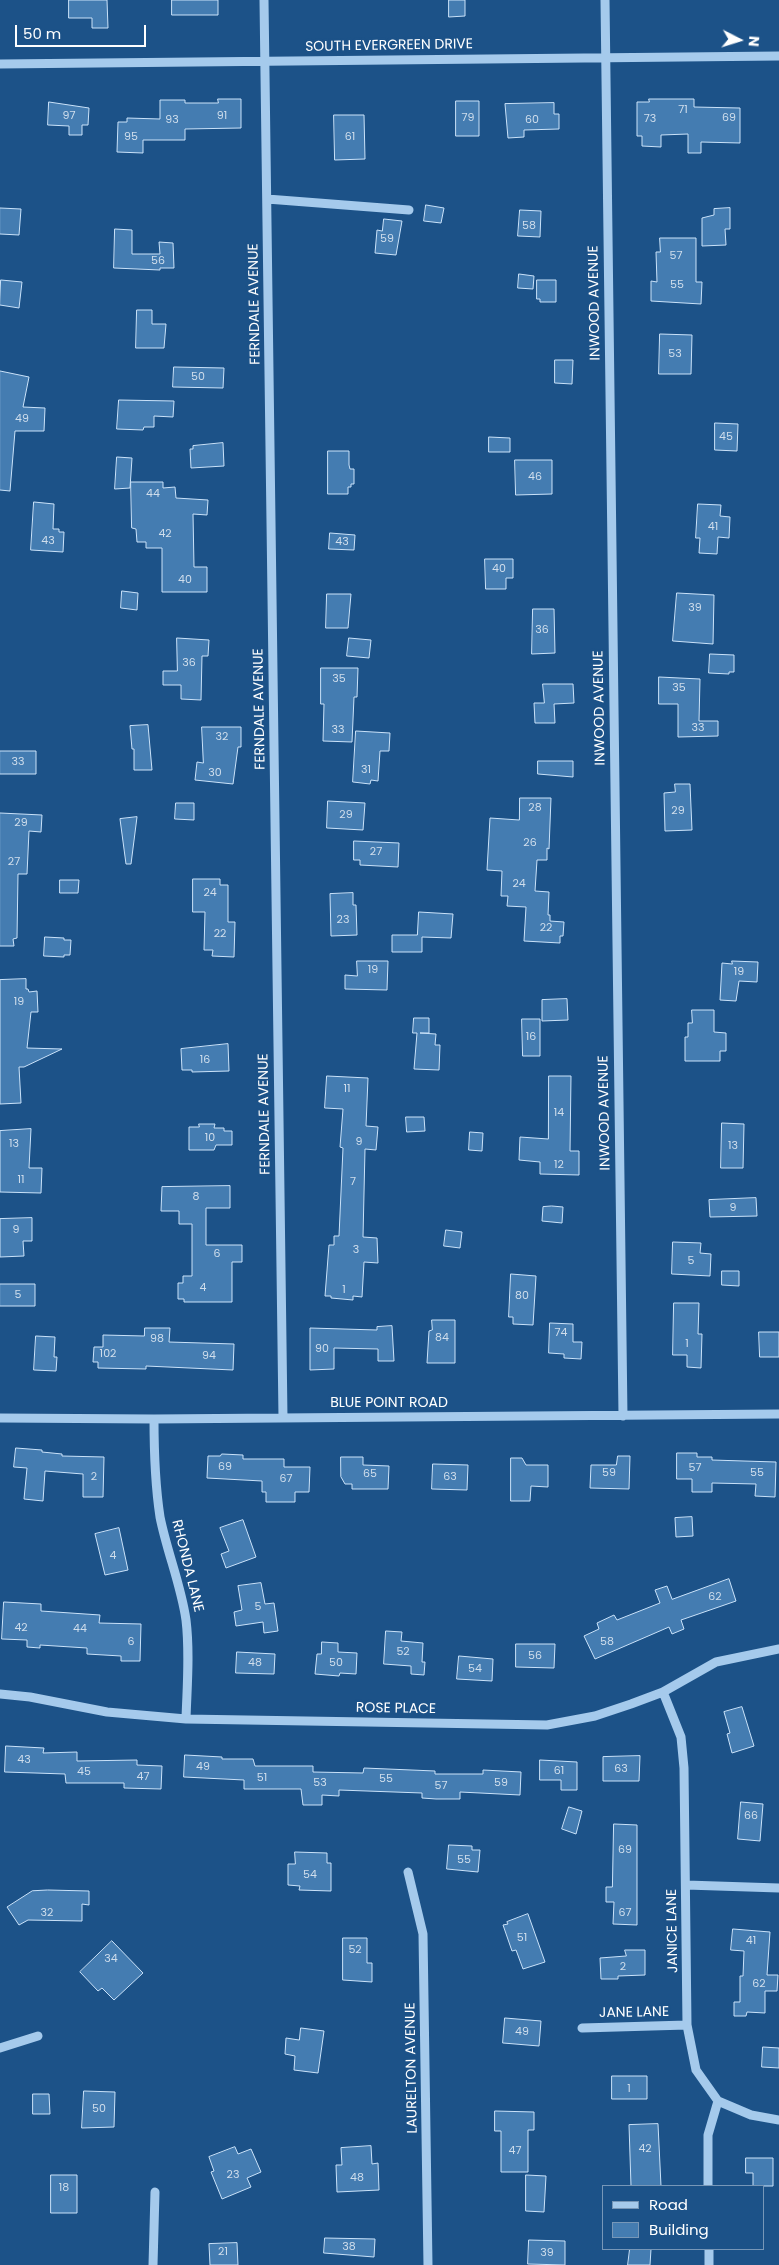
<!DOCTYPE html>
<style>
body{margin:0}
#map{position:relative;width:779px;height:2265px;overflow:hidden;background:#1c5288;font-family:Poppins,sans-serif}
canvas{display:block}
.legend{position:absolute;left:602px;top:2185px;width:162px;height:65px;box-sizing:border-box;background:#1c5288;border:1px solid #7797b8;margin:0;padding:6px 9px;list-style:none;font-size:15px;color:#fff}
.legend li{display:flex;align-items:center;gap:10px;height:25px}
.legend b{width:25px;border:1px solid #7797b8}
.north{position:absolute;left:714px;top:15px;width:50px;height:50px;-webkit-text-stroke:4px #1c5288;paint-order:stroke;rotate:95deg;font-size:14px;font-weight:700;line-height:20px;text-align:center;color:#fff}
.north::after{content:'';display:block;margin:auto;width:18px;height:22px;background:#fff;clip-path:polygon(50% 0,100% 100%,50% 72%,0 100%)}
.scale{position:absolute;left:15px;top:25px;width:131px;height:22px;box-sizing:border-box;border:2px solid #fff;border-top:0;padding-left:6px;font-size:15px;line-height:18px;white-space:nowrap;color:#fff;-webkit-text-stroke:4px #1c5288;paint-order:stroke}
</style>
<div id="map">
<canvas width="779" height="2265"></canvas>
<ul class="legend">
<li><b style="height:6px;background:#a5caec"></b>Road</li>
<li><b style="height:14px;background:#447cb1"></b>Building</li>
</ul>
<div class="north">N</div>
<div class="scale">50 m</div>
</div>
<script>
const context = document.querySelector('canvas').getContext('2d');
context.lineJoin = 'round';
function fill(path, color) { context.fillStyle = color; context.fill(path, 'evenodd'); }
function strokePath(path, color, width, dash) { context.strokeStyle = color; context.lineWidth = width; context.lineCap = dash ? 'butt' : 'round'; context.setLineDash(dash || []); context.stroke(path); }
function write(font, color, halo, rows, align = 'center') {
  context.font = font + ' Poppins,sans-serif'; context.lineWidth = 5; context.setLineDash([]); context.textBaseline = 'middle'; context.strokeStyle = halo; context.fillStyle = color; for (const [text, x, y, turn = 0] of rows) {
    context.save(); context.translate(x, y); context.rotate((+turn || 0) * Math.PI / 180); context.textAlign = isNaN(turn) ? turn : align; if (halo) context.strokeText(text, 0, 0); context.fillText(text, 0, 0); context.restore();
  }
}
const building = new Path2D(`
 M 69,0 L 107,0 L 108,28 L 92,28 L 92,18 L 69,18 Z
 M 172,0 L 218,0 L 218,15 L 172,15 Z
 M 449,0 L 465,0 L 465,16 L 449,17 Z
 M 218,99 L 241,99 L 241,128 L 185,129 L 185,140 L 143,140 L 143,153 L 117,152 L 118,122 L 127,122 L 127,118 L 160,119 L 160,100 L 185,100 L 185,103 L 218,103 Z
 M 649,99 L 694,99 L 694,107 L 740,108 L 740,143 L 701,142 L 701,153 L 688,153 L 688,134 L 661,135 L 661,147 L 642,146 L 642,136 L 637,136 L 637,102 L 649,102 Z
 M 456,101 L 479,101 L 479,136 L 456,136 Z
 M 49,102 L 89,108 L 88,125 L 82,125 L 82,135 L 69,135 L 69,126 L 48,125 Z
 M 554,103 L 554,114 L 559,114 L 559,129 L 524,130 L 524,137 L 508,138 L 505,104 Z
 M 334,115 L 364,115 L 365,159 L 335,160 Z
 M 426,205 L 444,208 L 441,223 L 424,221 Z
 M 0,208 L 21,209 L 19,235 L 0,234 Z
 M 730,208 L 730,229 L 725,229 L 726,245 L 702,246 L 702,218 L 714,215 L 714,209 Z
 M 520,210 L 541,211 L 540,237 L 518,236 Z
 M 384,219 L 402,221 L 396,255 L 375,253 L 377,230 L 382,231 Z
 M 115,229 L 132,230 L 132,254 L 160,254 L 159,242 L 173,243 L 174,268 L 160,268 L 160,270 L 114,268 Z
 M 660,238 L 696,238 L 696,282 L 702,282 L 701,304 L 651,301 L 651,281 L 657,282 L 656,252 L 660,252 Z
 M 519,274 L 534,276 L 533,289 L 518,288 Z
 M 1,280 L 22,282 L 19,308 L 0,305 Z
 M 537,280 L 556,280 L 556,302 L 540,302 L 540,299 L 537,299 Z
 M 137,310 L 152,310 L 152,324 L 166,324 L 164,348 L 136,348 Z
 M 660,334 L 692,335 L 691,374 L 659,374 Z
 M 555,360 L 573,360 L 572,384 L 555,383 Z
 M 174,367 L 224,368 L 223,388 L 173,387 Z
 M 0,371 L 29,377 L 23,407 L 45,408 L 44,431 L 15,431 L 10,491 L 0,490 Z
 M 119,400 L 174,401 L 173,417 L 154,416 L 154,427 L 144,427 L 143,430 L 117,429 Z
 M 715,423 L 738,424 L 737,451 L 715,450 Z
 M 489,437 L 510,438 L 510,452 L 489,452 Z
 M 223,443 L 224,466 L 191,468 L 190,449 L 193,449 L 193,446 Z
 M 328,451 L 349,451 L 349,465 L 350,469 L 354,469 L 354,484 L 351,484 L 351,487 L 348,487 L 348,494 L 328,494 Z
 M 117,457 L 132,458 L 130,488 L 115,489 Z
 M 515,460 L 552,460 L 552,494 L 516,495 Z
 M 131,482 L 163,482 L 163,488 L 175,487 L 176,498 L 208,500 L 207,515 L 193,514 L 194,567 L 207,567 L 207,592 L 162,592 L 162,548 L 146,548 L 146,542 L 137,542 L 136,529 L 132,528 Z
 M 34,502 L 54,504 L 53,529 L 59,529 L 59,532 L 64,532 L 63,552 L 31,550 Z
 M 698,504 L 721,505 L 720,516 L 730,517 L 729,538 L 718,537 L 717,554 L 699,553 L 700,538 L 696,538 Z
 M 330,533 L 355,535 L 354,550 L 329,549 Z
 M 485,559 L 513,559 L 513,578 L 506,578 L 506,589 L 486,589 Z
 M 122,591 L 138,593 L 137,610 L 121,608 Z
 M 677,593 L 714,595 L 713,644 L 673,641 Z
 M 327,594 L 351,594 L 348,628 L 326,628 Z
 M 533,609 L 554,609 L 555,653 L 532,654 Z
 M 177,638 L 209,640 L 208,656 L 202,656 L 201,700 L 181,699 L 181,685 L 163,685 L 163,671 L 177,671 Z
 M 349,638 L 371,640 L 369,658 L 347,656 Z
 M 710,654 L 734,655 L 734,672 L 729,672 L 729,674 L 709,673 Z
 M 321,668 L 358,668 L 357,697 L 354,697 L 352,742 L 323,741 L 324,704 L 321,704 Z
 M 659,677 L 700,679 L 699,721 L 718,721 L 718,736 L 678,737 L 678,704 L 659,704 Z
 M 543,684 L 573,684 L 574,703 L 554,704 L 555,723 L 535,723 L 534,703 L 544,703 Z
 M 148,725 L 152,770 L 134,770 L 134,749 L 132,749 L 130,726 Z
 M 202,727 L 241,727 L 241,747 L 238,747 L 233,784 L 195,780 L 197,762 L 203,763 Z
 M 356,731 L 390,733 L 389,751 L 380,751 L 378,781 L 371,780 L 370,784 L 353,782 Z
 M 0,751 L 36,751 L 36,774 L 0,774 Z
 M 538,761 L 573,761 L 573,777 L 538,774 Z
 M 675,784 L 690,784 L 692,830 L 665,831 L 664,793 L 675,792 Z
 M 520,798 L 551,798 L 549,849 L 547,848 L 547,860 L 537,860 L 535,891 L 549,892 L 548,915 L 550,915 L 550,921 L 564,922 L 563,936 L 560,936 L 560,943 L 524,941 L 526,907 L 507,906 L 508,896 L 501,896 L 502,871 L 487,870 L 490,818 L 519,820 Z
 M 328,801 L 365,803 L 363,830 L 327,828 Z
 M 176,803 L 194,803 L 194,820 L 175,819 Z
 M 0,813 L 42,815 L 41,832 L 29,831 L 27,874 L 18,874 L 17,938 L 13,939 L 14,946 L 0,946 Z
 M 137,817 L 131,864 L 126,864 L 120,819 Z
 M 354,841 L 399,843 L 398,867 L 360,865 L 360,860 L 354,860 Z
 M 193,879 L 220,879 L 220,885 L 228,885 L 228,922 L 235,922 L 234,957 L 212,956 L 213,950 L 204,950 L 205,912 L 193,912 Z
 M 60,880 L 79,880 L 78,893 L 60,893 Z
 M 353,893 L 353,905 L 356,905 L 357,935 L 331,936 L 330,894 Z
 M 419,912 L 453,914 L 451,938 L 422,937 L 422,952 L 392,952 L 392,935 L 417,935 Z
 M 45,937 L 64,938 L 64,940 L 71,940 L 70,955 L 64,955 L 64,957 L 44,956 Z
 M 357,961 L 388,961 L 387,990 L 345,989 L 345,975 L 357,976 Z
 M 732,961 L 758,962 L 757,982 L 739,981 L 736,1001 L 720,1000 L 722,963 L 732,964 Z
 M 26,979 L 26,989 L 28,989 L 29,992 L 37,991 L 38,1012 L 31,1012 L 27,1048 L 62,1049 L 24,1067 L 19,1067 L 21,1103 L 0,1104 L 0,980 Z
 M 567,999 L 568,1020 L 542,1021 L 542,1000 Z
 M 692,1010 L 714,1010 L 714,1032 L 726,1033 L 726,1051 L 720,1051 L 720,1061 L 685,1061 L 685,1037 L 688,1037 L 688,1023 L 692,1023 Z
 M 414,1018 L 429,1018 L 429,1033 L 420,1033 L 436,1034 L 435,1045 L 440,1045 L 439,1070 L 414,1069 L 417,1033 L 413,1033 Z
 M 522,1019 L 540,1019 L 540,1056 L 523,1056 Z
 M 228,1044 L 229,1071 L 192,1072 L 192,1070 L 182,1070 L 181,1049 Z
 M 327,1076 L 368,1078 L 366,1126 L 378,1127 L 376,1150 L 365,1149 L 363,1237 L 377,1238 L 378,1263 L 364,1262 L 362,1297 L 353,1296 L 353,1300 L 331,1298 L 331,1296 L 325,1296 L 329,1245 L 334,1245 L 334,1236 L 339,1236 L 343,1148 L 340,1147 L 343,1109 L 325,1108 Z
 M 549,1076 L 571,1076 L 570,1151 L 579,1151 L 579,1175 L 540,1174 L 540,1162 L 519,1160 L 520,1137 L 548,1139 Z
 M 406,1117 L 424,1117 L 425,1131 L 407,1132 Z
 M 722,1123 L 744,1124 L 743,1168 L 721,1168 Z
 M 199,1124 L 215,1124 L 214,1128 L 224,1128 L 224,1131 L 232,1131 L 232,1145 L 216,1145 L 214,1150 L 189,1150 L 189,1127 L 199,1127 Z
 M 31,1129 L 29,1168 L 42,1168 L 41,1193 L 0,1192 L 0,1131 Z
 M 470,1132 L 483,1133 L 482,1151 L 469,1150 Z
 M 230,1186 L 230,1208 L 206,1208 L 206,1245 L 242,1245 L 242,1262 L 232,1262 L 232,1302 L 184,1302 L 184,1299 L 178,1299 L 178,1283 L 183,1283 L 183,1276 L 192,1276 L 192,1224 L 179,1224 L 179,1211 L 161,1211 L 162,1187 Z
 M 756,1198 L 757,1216 L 710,1217 L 709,1200 Z
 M 552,1206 L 563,1207 L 562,1223 L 542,1221 L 543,1207 Z
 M 32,1218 L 32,1241 L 23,1241 L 24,1256 L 0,1257 L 0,1219 Z
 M 446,1230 L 462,1232 L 460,1248 L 444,1246 Z
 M 673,1242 L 701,1243 L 700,1253 L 711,1254 L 710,1276 L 672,1274 Z
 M 722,1271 L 739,1271 L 739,1286 L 722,1285 Z
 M 511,1274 L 536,1276 L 533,1325 L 513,1324 L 513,1317 L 509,1317 Z
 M 0,1284 L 35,1284 L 35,1306 L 0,1306 Z
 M 674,1303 L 699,1303 L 698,1334 L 702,1334 L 701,1368 L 687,1367 L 687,1355 L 673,1355 Z
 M 432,1320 L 455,1320 L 455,1363 L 427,1363 L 429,1331 L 432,1330 Z
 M 550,1323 L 573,1324 L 573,1342 L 582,1342 L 581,1359 L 564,1358 L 564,1354 L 549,1353 Z
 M 392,1326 L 394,1361 L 378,1361 L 378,1349 L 334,1348 L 334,1369 L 310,1370 L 310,1328 L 377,1330 L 377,1327 Z
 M 145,1328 L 170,1328 L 169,1342 L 234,1344 L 233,1370 L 146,1366 L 146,1369 L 98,1368 L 98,1362 L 93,1362 L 94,1347 L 103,1347 L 103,1335 L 144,1336 Z
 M 759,1332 L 779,1332 L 779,1357 L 760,1357 Z
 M 36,1336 L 55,1337 L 54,1357 L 57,1357 L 56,1371 L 34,1370 Z
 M 16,1448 L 42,1450 L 42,1452 L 62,1454 L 62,1456 L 104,1457 L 103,1497 L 83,1497 L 83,1474 L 45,1471 L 43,1501 L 24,1499 L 27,1468 L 14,1467 Z
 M 677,1453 L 697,1453 L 697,1457 L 712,1457 L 712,1460 L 776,1462 L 775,1497 L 755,1496 L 756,1484 L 712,1483 L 712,1492 L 692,1492 L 692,1479 L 677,1479 Z
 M 222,1454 L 243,1455 L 243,1459 L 284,1459 L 284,1467 L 310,1467 L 309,1492 L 295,1492 L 295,1502 L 266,1502 L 266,1492 L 262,1492 L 262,1481 L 207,1478 L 208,1456 L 220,1456 Z
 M 618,1456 L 630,1456 L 629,1489 L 590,1488 L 591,1465 L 616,1465 Z
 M 341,1457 L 363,1457 L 363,1465 L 389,1466 L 388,1489 L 352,1489 L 352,1484 L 345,1484 L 341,1477 Z
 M 511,1458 L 522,1458 L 526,1465 L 548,1465 L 548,1487 L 531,1486 L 530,1501 L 511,1501 Z
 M 433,1464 L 468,1465 L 467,1490 L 432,1489 Z
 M 692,1517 L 693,1536 L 676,1537 L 675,1518 Z
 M 243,1520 L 256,1557 L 226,1568 L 221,1554 L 229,1551 L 220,1528 Z
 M 119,1528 L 128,1570 L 105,1575 L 95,1534 Z
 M 729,1579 L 736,1601 L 681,1620 L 684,1629 L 672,1634 L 669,1627 L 595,1659 L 584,1636 L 599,1629 L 597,1623 L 614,1615 L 617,1620 L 660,1603 L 655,1590 L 667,1586 L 672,1599 Z
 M 261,1583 L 265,1604 L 274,1603 L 278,1631 L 264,1633 L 263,1622 L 236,1626 L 234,1612 L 242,1610 L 238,1586 Z
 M 4,1602 L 41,1604 L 41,1611 L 100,1615 L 99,1623 L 141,1624 L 140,1661 L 121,1661 L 121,1656 L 87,1654 L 87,1648 L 40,1645 L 40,1648 L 27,1647 L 27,1640 L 2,1639 Z
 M 386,1631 L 402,1632 L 401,1641 L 423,1643 L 422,1662 L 425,1662 L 424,1675 L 411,1674 L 411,1666 L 384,1664 Z
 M 322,1642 L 338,1643 L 338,1652 L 357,1653 L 356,1674 L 340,1673 L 339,1676 L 315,1674 L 317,1654 L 321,1654 Z
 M 516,1644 L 555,1644 L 554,1668 L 516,1667 Z
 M 237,1652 L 275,1654 L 274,1674 L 236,1673 Z
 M 459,1656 L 493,1659 L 492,1681 L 457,1679 Z
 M 742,1707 L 754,1746 L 732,1753 L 727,1734 L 730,1733 L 724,1712 Z
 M 6,1746 L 44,1748 L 43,1753 L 77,1752 L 77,1761 L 137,1760 L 137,1765 L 162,1766 L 161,1789 L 124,1788 L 124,1783 L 66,1783 L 65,1774 L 5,1772 Z
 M 185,1755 L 222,1757 L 222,1759 L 253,1759 L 255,1766 L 313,1766 L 313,1772 L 363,1773 L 364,1768 L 435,1771 L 435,1774 L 483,1774 L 483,1770 L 521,1772 L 520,1795 L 460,1792 L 460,1799 L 436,1799 L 422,1798 L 422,1793 L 339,1790 L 339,1796 L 322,1795 L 322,1805 L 303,1805 L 301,1789 L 244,1789 L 244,1780 L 184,1777 Z
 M 640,1756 L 639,1781 L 603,1781 L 603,1757 Z
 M 540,1760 L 577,1762 L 577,1790 L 561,1790 L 561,1780 L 540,1780 Z
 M 741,1802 L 763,1804 L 760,1841 L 738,1839 Z
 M 569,1807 L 582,1811 L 576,1834 L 562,1829 Z
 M 614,1824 L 637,1825 L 637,1925 L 613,1924 L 614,1902 L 606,1902 L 606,1887 L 612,1887 Z
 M 449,1845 L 472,1846 L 472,1850 L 480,1850 L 478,1872 L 447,1869 Z
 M 295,1852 L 327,1853 L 327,1863 L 331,1863 L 331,1891 L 299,1890 L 300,1886 L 288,1885 L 288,1864 L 295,1864 Z
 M 48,1890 L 89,1891 L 89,1905 L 82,1904 L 82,1921 L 28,1920 L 19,1925 L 7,1907 L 32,1891 Z
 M 528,1914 L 545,1962 L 523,1969 L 516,1950 L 512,1951 L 503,1925 L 508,1924 L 507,1922 Z
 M 733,1929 L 770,1932 L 767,1975 L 778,1975 L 777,1991 L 765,1991 L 765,2013 L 747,2012 L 746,2016 L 734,2016 L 734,2002 L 740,2002 L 740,1976 L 743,1976 L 744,1951 L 731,1950 Z
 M 343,1938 L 367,1938 L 367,1963 L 372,1963 L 372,1982 L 343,1980 Z
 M 112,1941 L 143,1973 L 114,2000 L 102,1988 L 98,1991 L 80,1972 Z
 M 625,1950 L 645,1950 L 645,1975 L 618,1976 L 618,1979 L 601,1979 L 600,1958 L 626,1956 Z
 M 505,2018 L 541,2021 L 539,2046 L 503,2043 Z
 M 301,2028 L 324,2031 L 318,2073 L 294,2070 L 295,2056 L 285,2054 L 286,2038 L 299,2040 Z
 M 763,2047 L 779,2048 L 779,2068 L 762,2067 Z
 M 612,2076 L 647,2076 L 647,2099 L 612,2099 Z
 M 84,2091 L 115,2092 L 114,2127 L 82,2128 Z
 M 33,2094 L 49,2094 L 50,2114 L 33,2114 Z
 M 495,2111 L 534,2112 L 534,2130 L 528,2130 L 528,2172 L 501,2172 L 501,2131 L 495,2131 Z
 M 658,2124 L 661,2186 L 631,2186 L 629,2125 Z
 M 371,2146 L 372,2164 L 378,2163 L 379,2190 L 337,2192 L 336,2165 L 342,2165 L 341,2148 Z
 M 235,2147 L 238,2154 L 251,2149 L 261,2172 L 247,2178 L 251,2187 L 222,2199 L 211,2172 L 214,2171 L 209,2157 Z
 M 746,2158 L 773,2158 L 773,2186 L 753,2186 L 753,2173 L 746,2173 Z
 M 51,2175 L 77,2175 L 77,2213 L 51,2213 Z
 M 526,2175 L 546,2176 L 544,2212 L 526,2211 Z
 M 325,2238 L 375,2239 L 374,2257 L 324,2253 Z
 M 529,2240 L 565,2241 L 565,2265 L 528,2264 Z
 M 237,2243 L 238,2265 L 210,2265 L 209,2244 Z
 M 630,2249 L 651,2249 L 650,2265 L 628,2265 Z`);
const minor = new Path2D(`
 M 264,0 L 283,1417
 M 605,0 L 623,1416
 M 0,64 L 779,56
 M 267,199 L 409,210
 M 0,1418 L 154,1419 L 779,1414
 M 154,1419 C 154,1452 155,1484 160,1517 C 167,1552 181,1585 186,1620 C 190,1653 187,1687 186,1719
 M 663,1692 L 681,1737 L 684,1768 L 687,2025 L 696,2070 L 718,2101 L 751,2115 L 779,2120
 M 0,1694 L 30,1697 L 107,1712 L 186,1719 L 547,1725 L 595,1716 L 631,1704 L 663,1692 L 716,1662 L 779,1649
 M 408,1872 L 423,1934 L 428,2265
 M 686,1885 L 779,1888
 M 582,2028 L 687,2025
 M 0,2048 L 38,2036
 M 708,2186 L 708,2135 L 718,2101
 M 709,2249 L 709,2265
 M 153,2265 L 155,2192`);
const numberNames = [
 ["71",683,110],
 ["97",69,116],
 ["91",222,116],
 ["79",468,118],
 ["69",729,118],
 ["73",650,119],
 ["93",172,120],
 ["60",532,120],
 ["95",131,137],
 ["61",350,137],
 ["58",529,226],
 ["59",387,239],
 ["57",676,256],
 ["56",158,261],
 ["55",677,285],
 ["53",675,354],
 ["50",198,377],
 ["49",22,419],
 ["45",726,437],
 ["46",535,477],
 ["44",153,494],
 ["41",713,527],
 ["42",165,534],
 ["43",48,541],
 ["43",342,542],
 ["40",499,569],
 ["40",185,580],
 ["39",695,608],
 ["36",542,630],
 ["36",189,663],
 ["35",339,679],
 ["35",679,688],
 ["33",698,728],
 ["33",338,730],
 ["32",222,737],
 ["33",18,762],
 ["31",366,770],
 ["30",215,773],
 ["28",535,808],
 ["29",678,811],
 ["29",346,815],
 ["29",21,823],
 ["26",530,843],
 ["27",376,852],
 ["27",14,862],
 ["24",519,884],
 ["24",210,893],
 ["23",343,920],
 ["22",546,928],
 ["22",220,934],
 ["19",373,970],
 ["19",739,972],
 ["19",19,1002],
 ["16",531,1037],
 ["16",205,1060],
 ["11",347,1089],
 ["14",559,1113],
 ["10",210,1138],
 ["9",359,1142],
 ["13",14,1144],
 ["13",733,1146],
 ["12",559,1165],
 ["11",21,1180],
 ["7",353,1182],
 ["8",196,1197],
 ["9",733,1208],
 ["9",16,1230],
 ["3",356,1250],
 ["6",217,1254],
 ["5",691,1261],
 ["4",203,1288],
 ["1",344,1290],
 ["5",18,1295],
 ["80",522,1296],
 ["74",561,1333],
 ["84",442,1338],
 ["98",157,1339],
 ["1",687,1344],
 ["90",322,1349],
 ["102",108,1354],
 ["94",209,1356],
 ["69",225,1467],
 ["57",695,1468],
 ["59",609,1473],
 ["55",757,1473],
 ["65",370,1474],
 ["2",94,1477],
 ["63",450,1477],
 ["67",286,1479],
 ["4",113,1556],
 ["62",715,1597],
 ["5",258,1607],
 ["42",21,1628],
 ["44",80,1629],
 ["6",131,1642],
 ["58",607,1642],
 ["52",403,1652],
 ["56",535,1656],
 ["48",255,1663],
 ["50",336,1663],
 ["54",475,1669],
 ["43",24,1760],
 ["49",203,1767],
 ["63",621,1769],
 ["61",559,1771],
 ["45",84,1772],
 ["47",143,1777],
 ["51",262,1778],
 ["55",386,1779],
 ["53",320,1783],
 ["59",501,1783],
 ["57",441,1786],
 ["66",751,1816],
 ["69",625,1850],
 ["55",464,1860],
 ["54",310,1875],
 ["32",47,1913],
 ["67",625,1913],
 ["51",522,1938],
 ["41",751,1941],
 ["52",355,1950],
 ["34",111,1959],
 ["2",623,1967],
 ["62",759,1984],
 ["49",522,2032],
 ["1",629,2089],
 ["50",99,2109],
 ["42",645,2149],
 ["47",515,2151],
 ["23",233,2175],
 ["48",357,2178],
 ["18",64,2188],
 ["38",349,2247],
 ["21",223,2252],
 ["39",547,2253]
];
const streetNames = [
 ["SOUTH EVERGREEN DRIVE",389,46,-1],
 ["INWOOD AVENUE",595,303,-91],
 ["FERNDALE AVENUE",255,304,-91],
 ["INWOOD AVENUE",600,708,-91],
 ["FERNDALE AVENUE",260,709,-91],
 ["INWOOD AVENUE",605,1113,-91],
 ["FERNDALE AVENUE",265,1114,-91],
 ["BLUE POINT ROAD",389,1403],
 ["RHONDA LANE",187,1566,76],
 ["ROSE PLACE",396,1709,1],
 ["JANICE LANE",673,1931,-91],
 ["JANE LANE",634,2013,-1],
 ["LAURELTON AVENUE",412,2068,-91]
];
fill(building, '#447cb1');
strokePath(building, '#cae2f9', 1);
strokePath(minor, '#a5caec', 9);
write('11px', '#d0deec', null, numberNames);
write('14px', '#fff', '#1c5288', streetNames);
</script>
